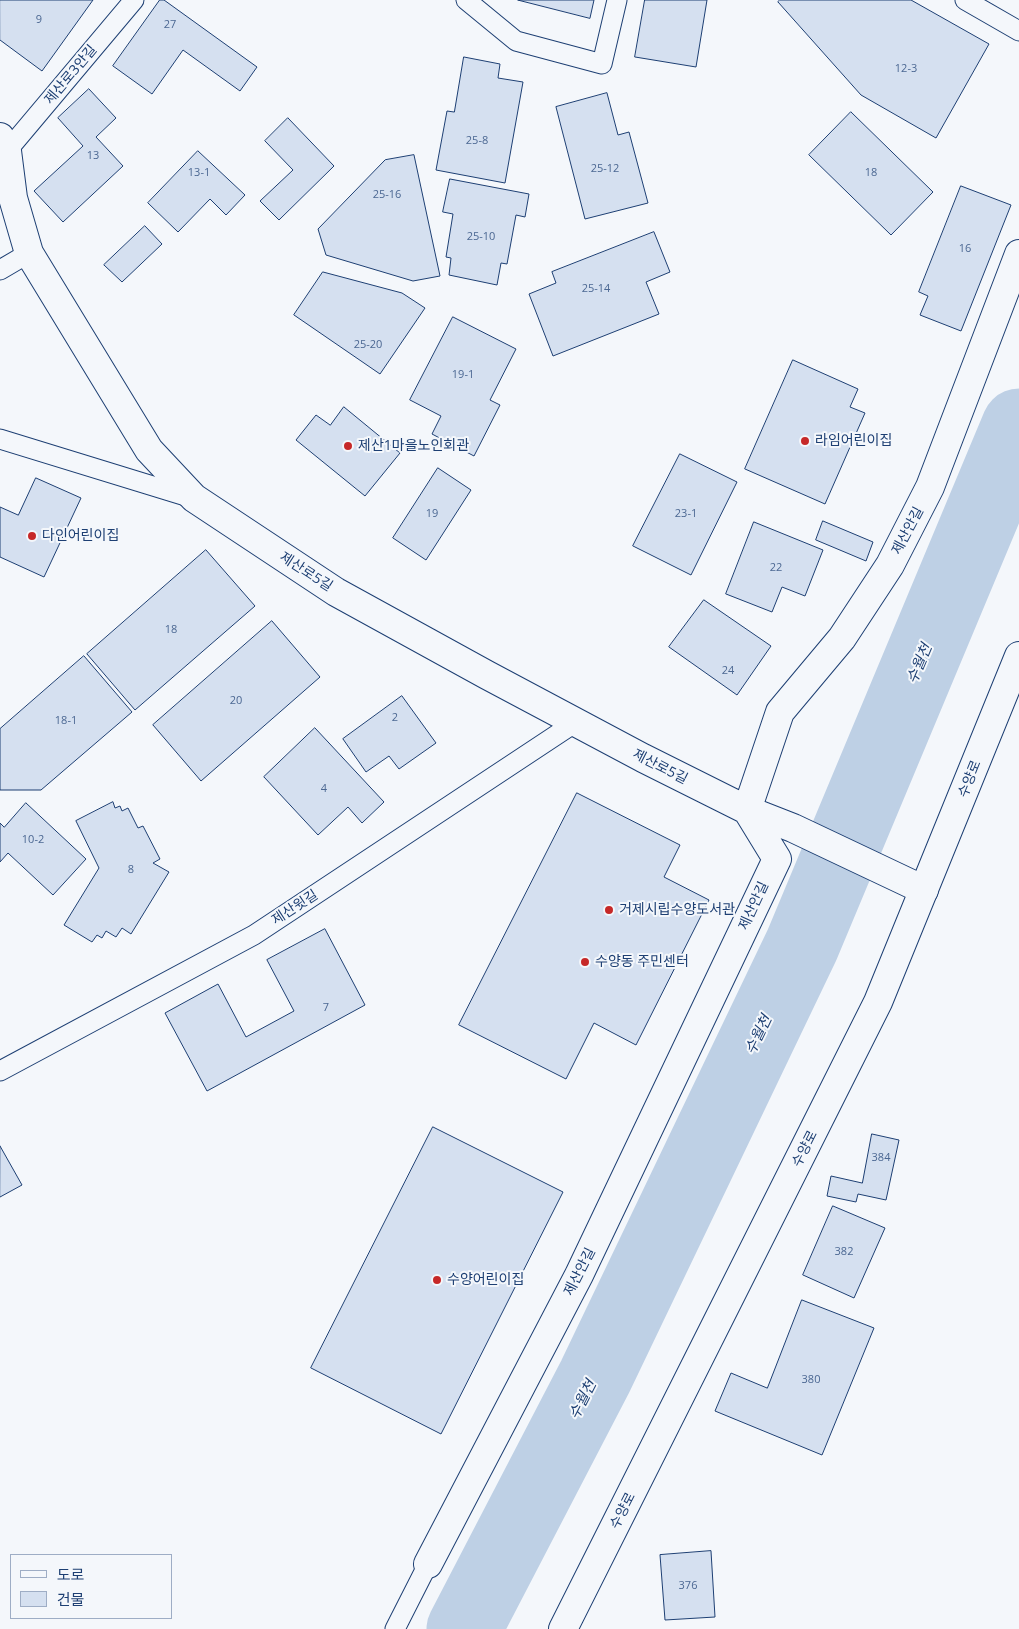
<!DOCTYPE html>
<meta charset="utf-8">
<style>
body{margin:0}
#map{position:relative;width:1019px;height:1629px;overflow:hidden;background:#f4f7fb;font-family:"Open Sans","Noto Sans KR",sans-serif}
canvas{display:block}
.legend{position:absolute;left:10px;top:1554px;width:162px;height:65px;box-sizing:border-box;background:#f4f7fb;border:1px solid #9eadc5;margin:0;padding:6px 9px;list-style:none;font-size:15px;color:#1d3f73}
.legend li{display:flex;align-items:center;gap:10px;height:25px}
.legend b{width:25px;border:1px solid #9eadc5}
</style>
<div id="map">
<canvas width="1019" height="1629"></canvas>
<ul class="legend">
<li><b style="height:6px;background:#f4f7fb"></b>도로</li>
<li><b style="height:14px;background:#d5e0f0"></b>건물</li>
</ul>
</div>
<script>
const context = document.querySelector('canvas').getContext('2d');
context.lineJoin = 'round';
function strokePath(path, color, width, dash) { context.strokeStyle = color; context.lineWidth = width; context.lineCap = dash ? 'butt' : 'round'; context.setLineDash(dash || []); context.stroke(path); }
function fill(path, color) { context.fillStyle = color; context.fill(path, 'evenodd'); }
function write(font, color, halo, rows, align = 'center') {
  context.font = font + ' "Open Sans","Noto Sans KR",sans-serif'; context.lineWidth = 4; context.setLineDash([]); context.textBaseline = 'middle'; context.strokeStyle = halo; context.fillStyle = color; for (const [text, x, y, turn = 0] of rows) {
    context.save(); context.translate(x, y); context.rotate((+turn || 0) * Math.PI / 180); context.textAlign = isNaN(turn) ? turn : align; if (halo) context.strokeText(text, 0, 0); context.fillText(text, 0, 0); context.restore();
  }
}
const river = new Path2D(`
 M 464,1629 L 595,1377 L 802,945 L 1019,426`);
const building = new Path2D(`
 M 0,0 L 93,0 L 42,71 L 0,40 Z
 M 160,0 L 164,0 L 257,67 L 240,91 L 183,50 L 152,94 L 113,66 Z
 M 518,0 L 594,0 L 590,18 Z
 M 645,0 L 707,0 L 696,67 L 635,57 Z
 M 780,0 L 911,0 L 989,44 L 936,138 L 861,95 L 778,2 Z
 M 464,57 L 500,64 L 498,78 L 523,82 L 505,183 L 436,170 L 447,111 L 454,112 Z
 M 89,89 L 116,118 L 96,137 L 123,166 L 63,222 L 34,191 L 83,146 L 58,118 Z
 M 607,93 L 618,135 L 629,132 L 648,203 L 585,219 L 556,107 Z
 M 851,112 L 933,192 L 891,235 L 809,155 Z
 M 288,118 L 334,166 L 279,220 L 260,201 L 293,170 L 265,141 Z
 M 198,151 L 245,195 L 226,215 L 210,199 L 178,232 L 148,203 Z
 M 414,155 L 440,276 L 413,281 L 326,255 L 318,229 L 385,160 Z
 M 450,179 L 529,194 L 525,217 L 516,215 L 507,264 L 501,263 L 497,285 L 449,275 L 451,258 L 446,257 L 453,214 L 443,212 Z
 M 961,186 L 1011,205 L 961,331 L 920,315 L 928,296 L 919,292 Z
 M 145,226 L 162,244 L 122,282 L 104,265 Z
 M 654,232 L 670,272 L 646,282 L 659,314 L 553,356 L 529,294 L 556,283 L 552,272 Z
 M 323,272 L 402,293 L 425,308 L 380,374 L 294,315 Z
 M 453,317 L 516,349 L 490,400 L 500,405 L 474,456 L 432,434 L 441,416 L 410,400 Z
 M 793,360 L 858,389 L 850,407 L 865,413 L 825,504 L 745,469 Z
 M 344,407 L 400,453 L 365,496 L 296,440 L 316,415 L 330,425 Z
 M 680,454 L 737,482 L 691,575 L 633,546 Z
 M 438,468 L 471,490 L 426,560 L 393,538 Z
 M 36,478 L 81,498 L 44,577 L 0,557 L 0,507 L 18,515 Z
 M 823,521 L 873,542 L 866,561 L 816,540 Z
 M 754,522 L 823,550 L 805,596 L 782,587 L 772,612 L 726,594 Z
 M 206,550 L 255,606 L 135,710 L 87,654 Z
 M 704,600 L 771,646 L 737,695 L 669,647 Z
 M 272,621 L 320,677 L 201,781 L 153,725 Z
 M 84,656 L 132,712 L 41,790 L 0,790 L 0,729 Z
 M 402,696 L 436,743 L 399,769 L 389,756 L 366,772 L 343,739 Z
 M 315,728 L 384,802 L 362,823 L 348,807 L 318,835 L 264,777 Z
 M 577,793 L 680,845 L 664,877 L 709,900 L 636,1045 L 594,1023 L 566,1079 L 459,1025 Z
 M 113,802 L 115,808 L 120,806 L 122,811 L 128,808 L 138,828 L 143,826 L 160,859 L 153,863 L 169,872 L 131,934 L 122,928 L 116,937 L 106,931 L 102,938 L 97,935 L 92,942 L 64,925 L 99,868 L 76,821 Z
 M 26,803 L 86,859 L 53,895 L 8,853 L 0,862 L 0,823 L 4,827 Z
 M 325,929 L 365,1005 L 207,1091 L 165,1013 L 218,984 L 246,1037 L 294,1011 L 267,960 Z
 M 433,1127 L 563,1192 L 441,1434 L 311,1368 Z
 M 872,1134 L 899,1140 L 886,1200 L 858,1194 L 856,1202 L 827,1196 L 831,1176 L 862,1183 Z
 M 0,1146 L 22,1185 L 0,1197 Z
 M 833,1206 L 885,1228 L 854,1298 L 803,1275 Z
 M 802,1300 L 874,1328 L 822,1455 L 715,1411 L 731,1373 L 767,1388 Z
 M 711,1551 L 715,1617 L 665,1620 L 660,1555 Z`);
const lane = new Path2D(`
 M 466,0 L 516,41 L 602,64 L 617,0
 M 965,0 L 1019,31
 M 7,151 L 134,0
 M 0,270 L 29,253
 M 0,439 L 192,498
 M 0,1071 L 254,935 L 576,722
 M 395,1629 L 428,1564`);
const street = new Path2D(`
 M 0,137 L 7,151 L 13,198 L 29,253 L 149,450 L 194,498 L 336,592 L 487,675 L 643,758 L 747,810 L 793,828 L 924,890
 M 428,1564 L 579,1275 L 777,859 L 747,810 L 780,712 L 842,638 L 890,565 L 930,487 L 1019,254`);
const secondary = new Path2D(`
 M 563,1629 L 878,1002 L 1019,656`);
const markers = [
 [805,441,5,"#c62828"],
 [348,446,5,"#c62828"],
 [32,536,5,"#c62828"],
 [609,910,5,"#c62828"],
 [585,962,5,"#c62828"],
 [437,1280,5,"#c62828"]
];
const numberNames = [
 ["9",39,20],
 ["27",170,25],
 ["12-3",906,69],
 ["25-8",477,141],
 ["13",93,156],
 ["25-12",605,169],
 ["13-1",199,173],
 ["18",871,173],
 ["25-16",387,195],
 ["25-10",481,237],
 ["16",965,249],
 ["25-14",596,289],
 ["25-20",368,345],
 ["19-1",463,375],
 ["19",432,514],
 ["23-1",686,514],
 ["22",776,568],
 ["18",171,630],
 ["24",728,671],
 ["20",236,701],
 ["2",395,718],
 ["18-1",66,721],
 ["4",324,789],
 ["10-2",33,840],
 ["8",131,870],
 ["7",326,1008],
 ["384",881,1158],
 ["382",844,1252],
 ["380",811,1380],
 ["376",688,1586]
];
const streetNames = [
 ["제산로3안길",71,75,-50],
 ["제산안길",908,531,-62],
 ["제산로5길",306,572,33],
 ["제산로5길",660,767,27],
 ["수양로",970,779,-68],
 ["제산안길",754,906,-65],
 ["제산윗길",295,908,-33],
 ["수양로",805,1149,-63],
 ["제산안길",580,1272,-63],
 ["수양로",623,1511,-63]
];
const poiNames = [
 ["라임어린이집",815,441],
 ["제산1마을노인회관",358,446],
 ["다인어린이집",42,536],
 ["거제시립수양도서관",619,910],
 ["수양동 주민센터",595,962],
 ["수양어린이집",447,1280]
];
const waterNames = [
 ["수월천",920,664,-67],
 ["수월천",759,1035,-64],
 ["수월천",583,1400,-63]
];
strokePath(river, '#bed0e5', 75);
fill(building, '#d5e0f0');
strokePath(building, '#1d3f73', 1);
strokePath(lane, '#1d3f73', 21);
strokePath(street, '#1d3f73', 30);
strokePath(secondary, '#1d3f73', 30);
strokePath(lane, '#f4f7fb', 19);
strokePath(street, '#f4f7fb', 28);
strokePath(secondary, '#f4f7fb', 28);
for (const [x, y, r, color] of markers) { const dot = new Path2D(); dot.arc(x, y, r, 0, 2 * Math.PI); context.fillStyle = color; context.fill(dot); strokePath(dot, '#f4f7fb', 2); }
write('11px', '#4b6792', null, numberNames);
write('14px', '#1d3f73', '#f4f7fb', streetNames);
write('14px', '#1d3f73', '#f4f7fb', poiNames, 'left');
write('italic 15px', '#1d3f73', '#f4f7fb', waterNames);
</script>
